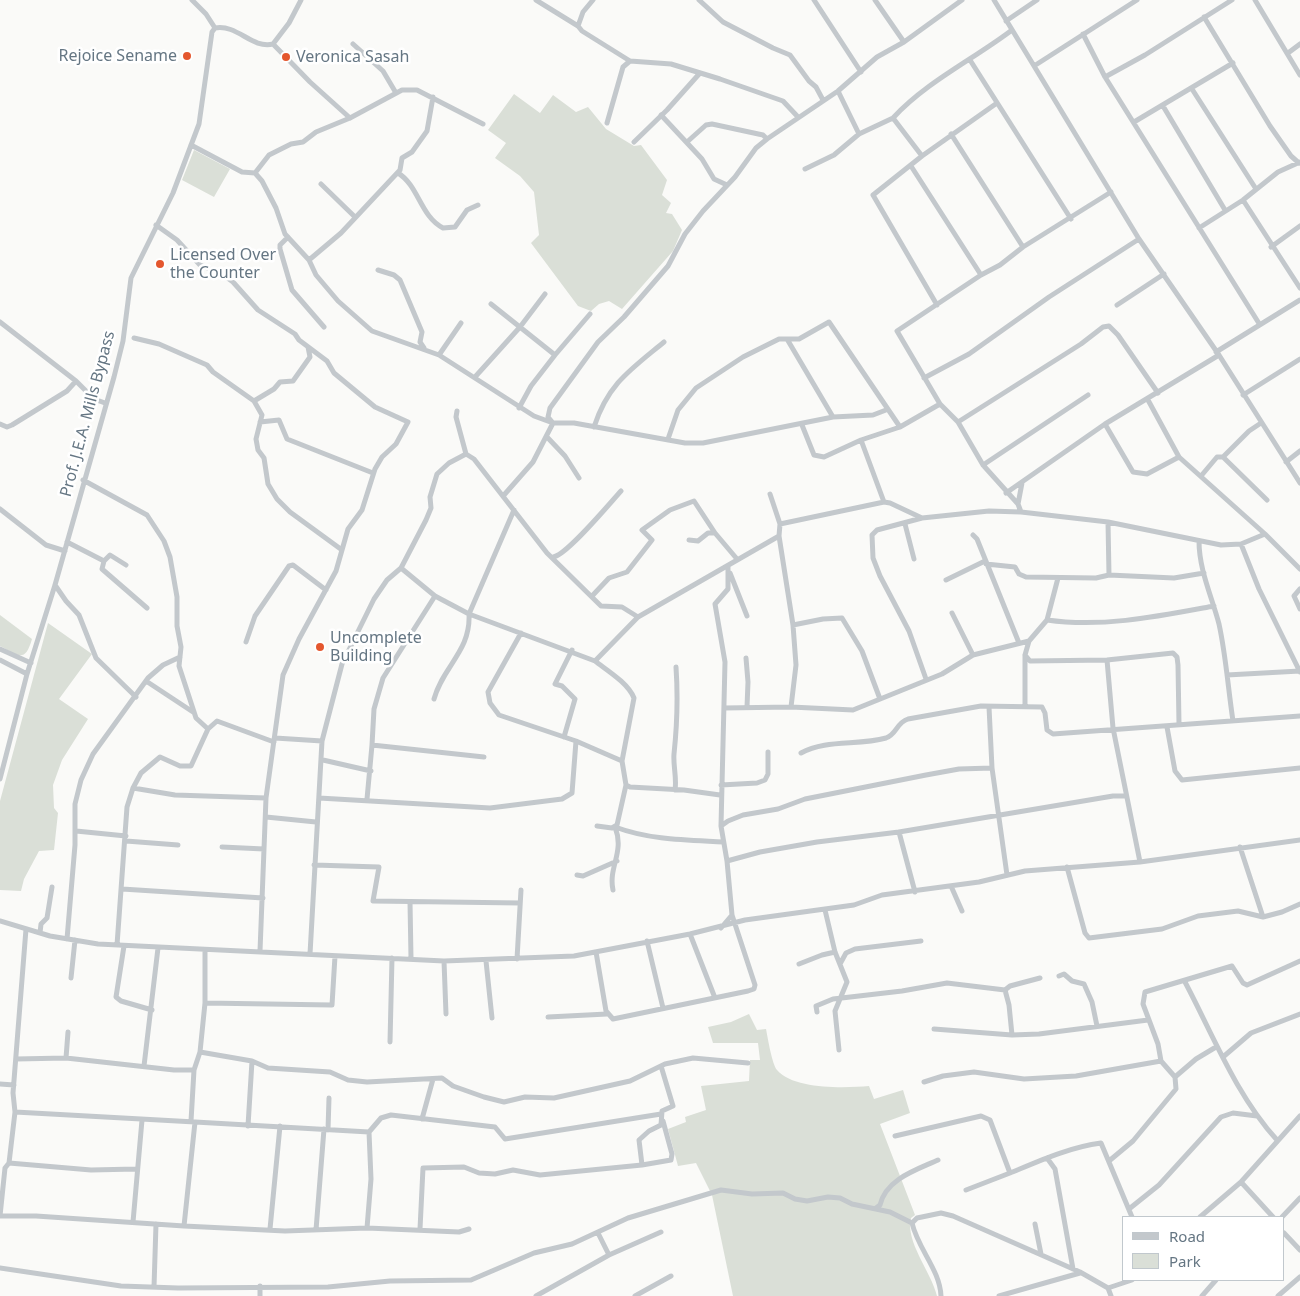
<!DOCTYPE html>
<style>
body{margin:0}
#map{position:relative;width:1300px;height:1296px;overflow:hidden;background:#fafaf8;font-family:"Noto Sans",sans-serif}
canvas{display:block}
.legend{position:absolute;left:1122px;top:1216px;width:162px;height:65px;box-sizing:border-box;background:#fff;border:1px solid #c1c8cd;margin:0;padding:6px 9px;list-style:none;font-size:15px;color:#657683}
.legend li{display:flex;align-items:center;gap:10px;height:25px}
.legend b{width:25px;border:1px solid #c1c8cd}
</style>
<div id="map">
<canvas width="1300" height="1296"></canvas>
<ul class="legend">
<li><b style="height:6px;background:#c3c8cc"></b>Road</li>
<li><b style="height:14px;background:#dadfd7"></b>Park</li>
</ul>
</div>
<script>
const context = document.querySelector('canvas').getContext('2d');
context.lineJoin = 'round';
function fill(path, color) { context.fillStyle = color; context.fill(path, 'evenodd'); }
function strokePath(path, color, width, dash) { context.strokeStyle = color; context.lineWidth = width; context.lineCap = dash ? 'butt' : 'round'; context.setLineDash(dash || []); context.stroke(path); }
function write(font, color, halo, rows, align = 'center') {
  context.font = font + ' "Noto Sans",sans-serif'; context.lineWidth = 5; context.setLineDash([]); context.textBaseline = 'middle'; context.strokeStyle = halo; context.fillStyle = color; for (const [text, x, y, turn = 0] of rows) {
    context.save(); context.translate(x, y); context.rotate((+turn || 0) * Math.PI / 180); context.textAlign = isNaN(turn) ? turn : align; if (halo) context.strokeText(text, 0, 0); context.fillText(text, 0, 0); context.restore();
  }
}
const green = new Path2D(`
 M 514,94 L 540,113 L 553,95 L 576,112 L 588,107 L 606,129 L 634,146 L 641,145 L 667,180 L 662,195 L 671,203 L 666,213 L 672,214 L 682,230 L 673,251 L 622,309 L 609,301 L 599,304 L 591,311 L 578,306 L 531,243 L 539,235 L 534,192 L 520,176 L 495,158 L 506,143 L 488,130 Z
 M 194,150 L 230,169 L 214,197 L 182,180 Z
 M 0,615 L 32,639 C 25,663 19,656 0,646 Z
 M 48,623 L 92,654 L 59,699 L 88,719 L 62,760 L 53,785 L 54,808 L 58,813 L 54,850 L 39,851 L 24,879 L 21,891 L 0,890 L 0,801 Z
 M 749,1014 L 757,1030 L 766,1029 C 768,1039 772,1064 777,1070 C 794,1090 846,1088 869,1086 L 874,1099 L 903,1090 L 910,1113 L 880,1124 L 915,1215 L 911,1218 C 905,1242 931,1271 937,1296 L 733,1296 L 712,1195 L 696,1163 L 678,1166 L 668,1129 L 686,1122 L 685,1117 L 706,1110 L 701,1086 L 749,1081 L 750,1060 L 760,1060 L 758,1043 L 713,1043 L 708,1027 L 731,1022 Z`);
const minor = new Path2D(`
 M 192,0 L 206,14 L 215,28
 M 536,0 L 578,26
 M 593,0 L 583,12 L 578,26 L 582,31 L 630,61 L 671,64 L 720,79 L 783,101 L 798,117
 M 699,0 L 723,22 L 773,48 L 790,55 L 809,81 L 816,87 L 823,100
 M 814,0 L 861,72
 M 875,0 L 904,42
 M 994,0 L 1139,239 L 1219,355 L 1300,483
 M 1255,0 L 1300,75
 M 1204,17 L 1270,126 L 1291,156 L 1299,163
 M 1006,21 L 1037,0
 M 1083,34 L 1105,77 L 1260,325
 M 273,44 L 310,82 L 350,118
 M 353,44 L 383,71 L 396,93
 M 1288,53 L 1300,44
 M 970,60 L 1071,219
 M 1034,66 L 1137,0
 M 1105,77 L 1145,55 L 1232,0
 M 1192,89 L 1256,189
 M 838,91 L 859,134
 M 1163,106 L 1225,210
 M 661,115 L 702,159 L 714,179 L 727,185
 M 893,118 C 926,82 974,59 1012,30
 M 1134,122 L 1233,63
 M 607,123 L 623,67 L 630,61
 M 951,134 L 1023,247
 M 634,142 L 667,110 L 700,73
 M 687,142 L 706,125 L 712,124 L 763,135 L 767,139 L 838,91 L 877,57 L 904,42 L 962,0
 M 191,145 L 242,172 L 255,173 L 262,181 L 276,208 L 285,234 L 309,260 L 316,275 L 338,301 L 372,331 L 439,355 L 534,416 L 553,423 L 574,423 L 685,443 L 703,443 L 833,417 L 873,415 L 886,410
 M 911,166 L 981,275
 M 805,169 L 834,155 L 859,134 L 893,118 L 922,156
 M 255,173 L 269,155 L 291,144 L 303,142 L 316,132 L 350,118 L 402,90 L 417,90 L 483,124
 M 398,173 C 419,186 420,216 443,228 L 455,227 L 467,210 L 478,205
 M 321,184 L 355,217
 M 1243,200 L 1300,288
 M 156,225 L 177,240 L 200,265 L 222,274 L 233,282 L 258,310 L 295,334 L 299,340 L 327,361 L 334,373 L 375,407 L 408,422 L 396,444 L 382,457 L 375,469 L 362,510 L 348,529 L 336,571 L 299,639 L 283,675 L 266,798 L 260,951
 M 1199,228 L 1243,200 L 1278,172 L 1300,162
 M 288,237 L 280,245 L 280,249 L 292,290 L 324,327
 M 1271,247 L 1300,226
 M 309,260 L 341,233 L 400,170 L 402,158 L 412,152 L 427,131 L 433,97
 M 378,270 L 394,275 L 400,280 L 422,332 L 420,342 L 424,348
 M 491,304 L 555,355 L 531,386 L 519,408
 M 937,305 L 873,195 L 922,156 L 997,103
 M 1117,305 L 1164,274
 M 0,322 L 76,381 L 94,399 L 105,403
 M 134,338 L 159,344 L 207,365 L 213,372 L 254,401
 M 787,339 L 833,417
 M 308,347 L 310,357 L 293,381 L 280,382 L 274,389 L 254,401 L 262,415 L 256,439 L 258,450 L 264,458 L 268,484 L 277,499 L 290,512 L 342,550
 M 1216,352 L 1300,300
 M 439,355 L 461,323
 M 555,355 L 590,314
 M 475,377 L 520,327 L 545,294
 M 924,378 L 969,354 L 1049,297 L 1139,239
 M 1243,395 L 1300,359
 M 1148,400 L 1179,457 L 1265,534 L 1300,569
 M 457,411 L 456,417 L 466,454 L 474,459 L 547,553 L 601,606 L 622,607 L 638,617
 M 260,422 L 279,420 L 287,439 L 373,473
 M 958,422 L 1081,344 L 1103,327 L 1109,326 L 1118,335 L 1158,393
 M 0,424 L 7,427 L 12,425 L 67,391 L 76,381
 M 1105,424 L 1133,472 L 1147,474 L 1179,457
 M 802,425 L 814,455 L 824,457 L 861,440 L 900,427 L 940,404
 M 594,427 C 608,384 630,370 664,342
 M 547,437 L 565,456 L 579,478
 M 668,439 L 678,410 L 696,388 L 743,357 L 779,339 L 799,339 L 829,322 L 900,427
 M 861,440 L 884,502
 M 1223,457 L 1267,500
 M 1286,462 L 1300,451
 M 983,465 L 1088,395
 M 1201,476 L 1217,457 L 1223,457 L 1249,431 L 1261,423
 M 83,480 L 147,515 L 164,541 L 170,557 L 177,597 L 177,626 L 181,647 L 179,666 L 196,718 L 208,729
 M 1006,493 L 1105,424 L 1219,355
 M 770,494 L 780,524 L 779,536 L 793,625 L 796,665 L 791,707
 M 504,495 L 533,462 L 553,423 L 548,417 L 550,408 L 598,342 L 624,317 L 668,266 L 685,234 L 703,211 L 735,177 L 756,148 L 767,139
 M 1018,504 L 1022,483
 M 0,509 L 46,545 L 65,551
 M 1021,512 L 1018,504 L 983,465 L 958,422 L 940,404 L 897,331 L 981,275 L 1000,265 L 1023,247 L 1111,192
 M 1108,522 L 1109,575
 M 780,524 L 884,502 L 890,503 L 922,518
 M 905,524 L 914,559
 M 973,535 L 977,539 L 1019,643
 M 689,540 L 698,541 L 708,533 L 715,533 L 737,559
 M 1199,541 C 1199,570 1212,597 1219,624 C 1226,656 1228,688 1233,721
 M 67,542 L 104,561 L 110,555 L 126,565
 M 1241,544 L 1259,589 L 1300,672
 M 553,557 C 566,556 610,503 621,491
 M 104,561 L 102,569 L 147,608
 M 986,564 L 1015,567 L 1019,574 L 1026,577 L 1096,578 L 1109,575 L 1174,578 L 1204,573
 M 401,568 L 435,596 L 469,614 L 595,661 L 638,617 L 779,536
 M 730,573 L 747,616
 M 946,580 L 985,561
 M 55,585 L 66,601 L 79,615 L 96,658 L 136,697
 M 1300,589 L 1294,596 L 1300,609
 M 593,595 L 609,578 L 627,572 L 652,540 L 642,530 L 670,510 L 694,501 L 715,533
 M 952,613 L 973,655
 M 1047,620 C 1103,628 1160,616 1214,606
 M 793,625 L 823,619 L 842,618 L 862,651 L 880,699
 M 521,633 L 488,692 L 490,703 L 499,715 L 576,741 L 622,761 L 626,785 L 630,787 L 684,790 L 720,795
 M 246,642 L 255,616 L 289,566 L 293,565 L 326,590
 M 0,649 L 31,663
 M 1025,655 L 1030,661 L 1107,660 L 1173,653 L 1177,657 L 1178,665 L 1179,724
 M 746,658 L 748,682 L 747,707
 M 0,660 L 27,674
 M 1107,660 L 1113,728 L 1140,862
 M 595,661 C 608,671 628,683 634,698 L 622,761
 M 1227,675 L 1300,671
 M 926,679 L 909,631 L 880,576 L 873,558 L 872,535 L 877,530 L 922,518 L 989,511 L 1021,512 L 1108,522 L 1221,545 L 1241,544 L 1265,534
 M 146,681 L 193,712
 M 434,699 C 443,666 471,651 469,614 L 514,510
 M 1025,706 L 1025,655 L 1029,641 L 1047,620 L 1058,578
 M 989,707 L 992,768 L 1007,875
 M 724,708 L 791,707 L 853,710 L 942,674 L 973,655 L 1029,641
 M 1167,727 L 1175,771 L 1182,780 L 1300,768
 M 564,737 L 575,699 L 562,686 L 555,684 L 572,650
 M 275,738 L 322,741
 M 372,745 L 374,709 L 383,678 L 435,596
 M 801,753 C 826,739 858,746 886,738 C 897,734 896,723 908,719 L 981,706 L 1042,707 L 1045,713 L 1047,730 L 1053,734 L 1300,716
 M 323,760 L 371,771
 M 0,779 L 27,674 L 55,585 L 114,377 L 123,341 L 131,278 L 173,193 L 199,124 L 212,32 L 215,28 C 238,24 251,49 273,44 L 289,23 L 301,0
 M 721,785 L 757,783 L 765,780 L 768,774 L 768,752
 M 133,788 L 141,773 L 160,757 L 180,766 L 191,766 L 208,729 L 217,721 L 274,742
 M 675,790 C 677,778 673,766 674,754 C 677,726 678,696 676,667
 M 319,798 L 490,808 L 562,799 L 572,793 L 576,741
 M 367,799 L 372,745 L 484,757
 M 266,817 L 316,822
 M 597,826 L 612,828 L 617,825 L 626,785
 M 721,826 L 725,662 L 715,604 L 728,589 L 728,566
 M 615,827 C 650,840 686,840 723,842
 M 76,831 L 126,836
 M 899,832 L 915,892
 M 126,841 L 178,845
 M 222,847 L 264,849
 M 1240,847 L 1263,917
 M 727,861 L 760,852 L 817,842 L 899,832 L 1113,796 L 1126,796
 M 314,865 L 379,867 L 373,901 L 520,903
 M 1067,867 L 1085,933 L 1089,938 L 1162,929 L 1198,916 L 1238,911 L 1263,917 L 1282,912 L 1300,904
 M 577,875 L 583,876 L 617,861
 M 951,886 L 962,911
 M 122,889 L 263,898
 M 613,890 C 608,867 625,852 615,827
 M 410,902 L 411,958
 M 825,910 L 835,952 L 847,982 L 835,1011 L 839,1050
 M 0,921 L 50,936 L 98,944 L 444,961 L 574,956 L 690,934 L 745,920 L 854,905 L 882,895 L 979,882 L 1025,871 L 1140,862 L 1300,840
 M 721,928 L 732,915
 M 40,933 L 41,924 L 47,918 L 52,887
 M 690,934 L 715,998
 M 67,939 L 75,845 L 75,804 L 81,780 L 93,754 L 148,678 L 163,665 L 180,657
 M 647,941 L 663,1008
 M 117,945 L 127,807 L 133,788 L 175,795 L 266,798
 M 124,946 L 116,997 L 121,1001 L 152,1010
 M 596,952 L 606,1011 L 613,1019 L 748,991 L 754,989 L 755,985 L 732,915 L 727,861 L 721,826 L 728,821 L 743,815 L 778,809 L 805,799 L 926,775 L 959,769 L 992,768
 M 310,954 L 322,741 L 342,664 L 374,599 L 387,580 L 401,568 L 426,520 L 431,508 L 430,497 L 437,474 L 449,463 L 466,454
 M 517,959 L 521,890
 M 444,961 L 446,1014
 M 486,961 L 492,1018
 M 799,964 L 822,955 L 835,952
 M 840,964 L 846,953 L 855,949 L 921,941
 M 1059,976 L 1064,974 L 1072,981 L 1084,984 L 1092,1002 L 1097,1026
 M 71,978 L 75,940
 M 1185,982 C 1213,1035 1236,1095 1277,1140
 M 1005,990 L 1010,986 L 1040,978
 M 205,1003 L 332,1005 L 335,956
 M 817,1012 L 816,1006 L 833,999 L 902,991 L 947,983 L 1005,990 L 1009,1005 L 1012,1035
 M 548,1017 L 607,1014
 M 934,1029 L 1012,1035 L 1039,1034 L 1148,1020
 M 390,1042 L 392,958
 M 200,1052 L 252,1061 L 268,1068 L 330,1072 L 348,1080 L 367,1082 L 442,1078 L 453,1086 L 484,1097 L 504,1102 L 525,1097 L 554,1098 L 630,1081 L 665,1064 L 693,1058 L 748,1063
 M 1223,1057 L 1251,1033 L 1300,1014
 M 66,1058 L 68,1032
 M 16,1059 L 66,1058 L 174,1070 L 194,1070
 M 144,1066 L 158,948
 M 1175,1077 L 1161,1061 L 1158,1044 L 1143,1004 L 1145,992 L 1232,966 L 1243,983 L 1247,985 L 1300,961
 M 924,1082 L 943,1076 L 974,1072 L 1024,1079 L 1076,1076 L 1161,1061
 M 0,1084 L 14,1085
 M 15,1112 L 195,1122 L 184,1226
 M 422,1119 L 433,1079
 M 191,1121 L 194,1070 L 200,1052 L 205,1003 L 205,950
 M 195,1122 L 369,1132
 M 248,1126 L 252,1061
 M 328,1130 L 329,1098
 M 895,1136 L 981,1116 L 990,1120 L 1010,1173 C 1039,1161 1070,1147 1101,1143 L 1132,1217
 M 1047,1158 L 1055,1169 L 1073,1269
 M 1109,1161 L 1133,1141 L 1176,1089 L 1175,1077 L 1196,1059 L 1216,1047
 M 9,1163 L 91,1170 L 136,1169
 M 642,1165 L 639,1140 L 649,1131 L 661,1125 L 662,1111 L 673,1106 L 661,1066
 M 1241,1182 L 1273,1217
 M 966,1190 L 1010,1173
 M 876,1208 L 880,1205 C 886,1179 916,1170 938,1160
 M 1129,1209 L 1159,1185 L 1221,1117 L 1233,1113 L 1257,1116
 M 0,1216 L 36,1216 L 184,1226 L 285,1231 L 367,1228 L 459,1232 L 469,1229
 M 0,1216 L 5,1168 L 9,1163 L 15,1112 L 13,1093 L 26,929
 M 1200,1217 L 1241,1182 L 1300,1116
 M 1282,1217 L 1300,1198
 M 133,1222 L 142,1120
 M 1035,1224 L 1041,1254
 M 367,1228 L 371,1179 L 369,1132 L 381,1118 L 391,1115 L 495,1127 L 505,1139 L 661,1114
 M 270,1229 L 280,1126
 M 420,1229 L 423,1168 L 464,1167 L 479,1173 L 495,1174 L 513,1170 L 540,1175 L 642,1165 L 671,1160 L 672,1154 L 663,1121
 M 316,1230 L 324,1129
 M 598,1233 L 609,1255
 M 1284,1233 L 1300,1250
 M 0,1268 L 121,1286 L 178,1288 L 328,1287 L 390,1281 L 471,1280 L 534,1253 L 572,1244 L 628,1218 L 721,1190 L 752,1194 L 783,1193 L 795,1199 L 807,1201 L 828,1197 L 840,1198 L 852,1204 L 890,1212 L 912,1223
 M 154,1287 L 156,1224
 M 1108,1288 L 1132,1280
 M 260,1296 L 260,1286
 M 536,1296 L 609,1255 L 661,1232
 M 635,1296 L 671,1276
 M 941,1296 C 940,1270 918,1249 912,1223 L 917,1218 L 941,1213 L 953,1216 L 1080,1272 L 1108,1288 L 1111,1296
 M 999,1296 L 1080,1273
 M 1202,1296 L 1216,1280
 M 1278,1296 L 1300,1277`);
const markers = [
 [187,56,5,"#e4572e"],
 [286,57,5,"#e4572e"],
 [160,264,5,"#e4572e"],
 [320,647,5,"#e4572e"]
];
const poiNames = [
 ["Rejoice Sename",177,56,"right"],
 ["Veronica Sasah",296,57],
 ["Licensed Over",170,255],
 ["the Counter",170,273],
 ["Uncomplete",330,638],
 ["Building",330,656]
];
const streetNames = [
 ["Prof. J.E.A. Mills Bypass",88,414,-75]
];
fill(green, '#dadfd7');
strokePath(minor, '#c3c8cc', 5);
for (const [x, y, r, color] of markers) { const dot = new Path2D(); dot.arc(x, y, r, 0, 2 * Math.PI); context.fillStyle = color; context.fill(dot); strokePath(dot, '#fff', 2); }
write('16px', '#657683', '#fff', poiNames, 'left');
write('16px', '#657683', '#fff', streetNames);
</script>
